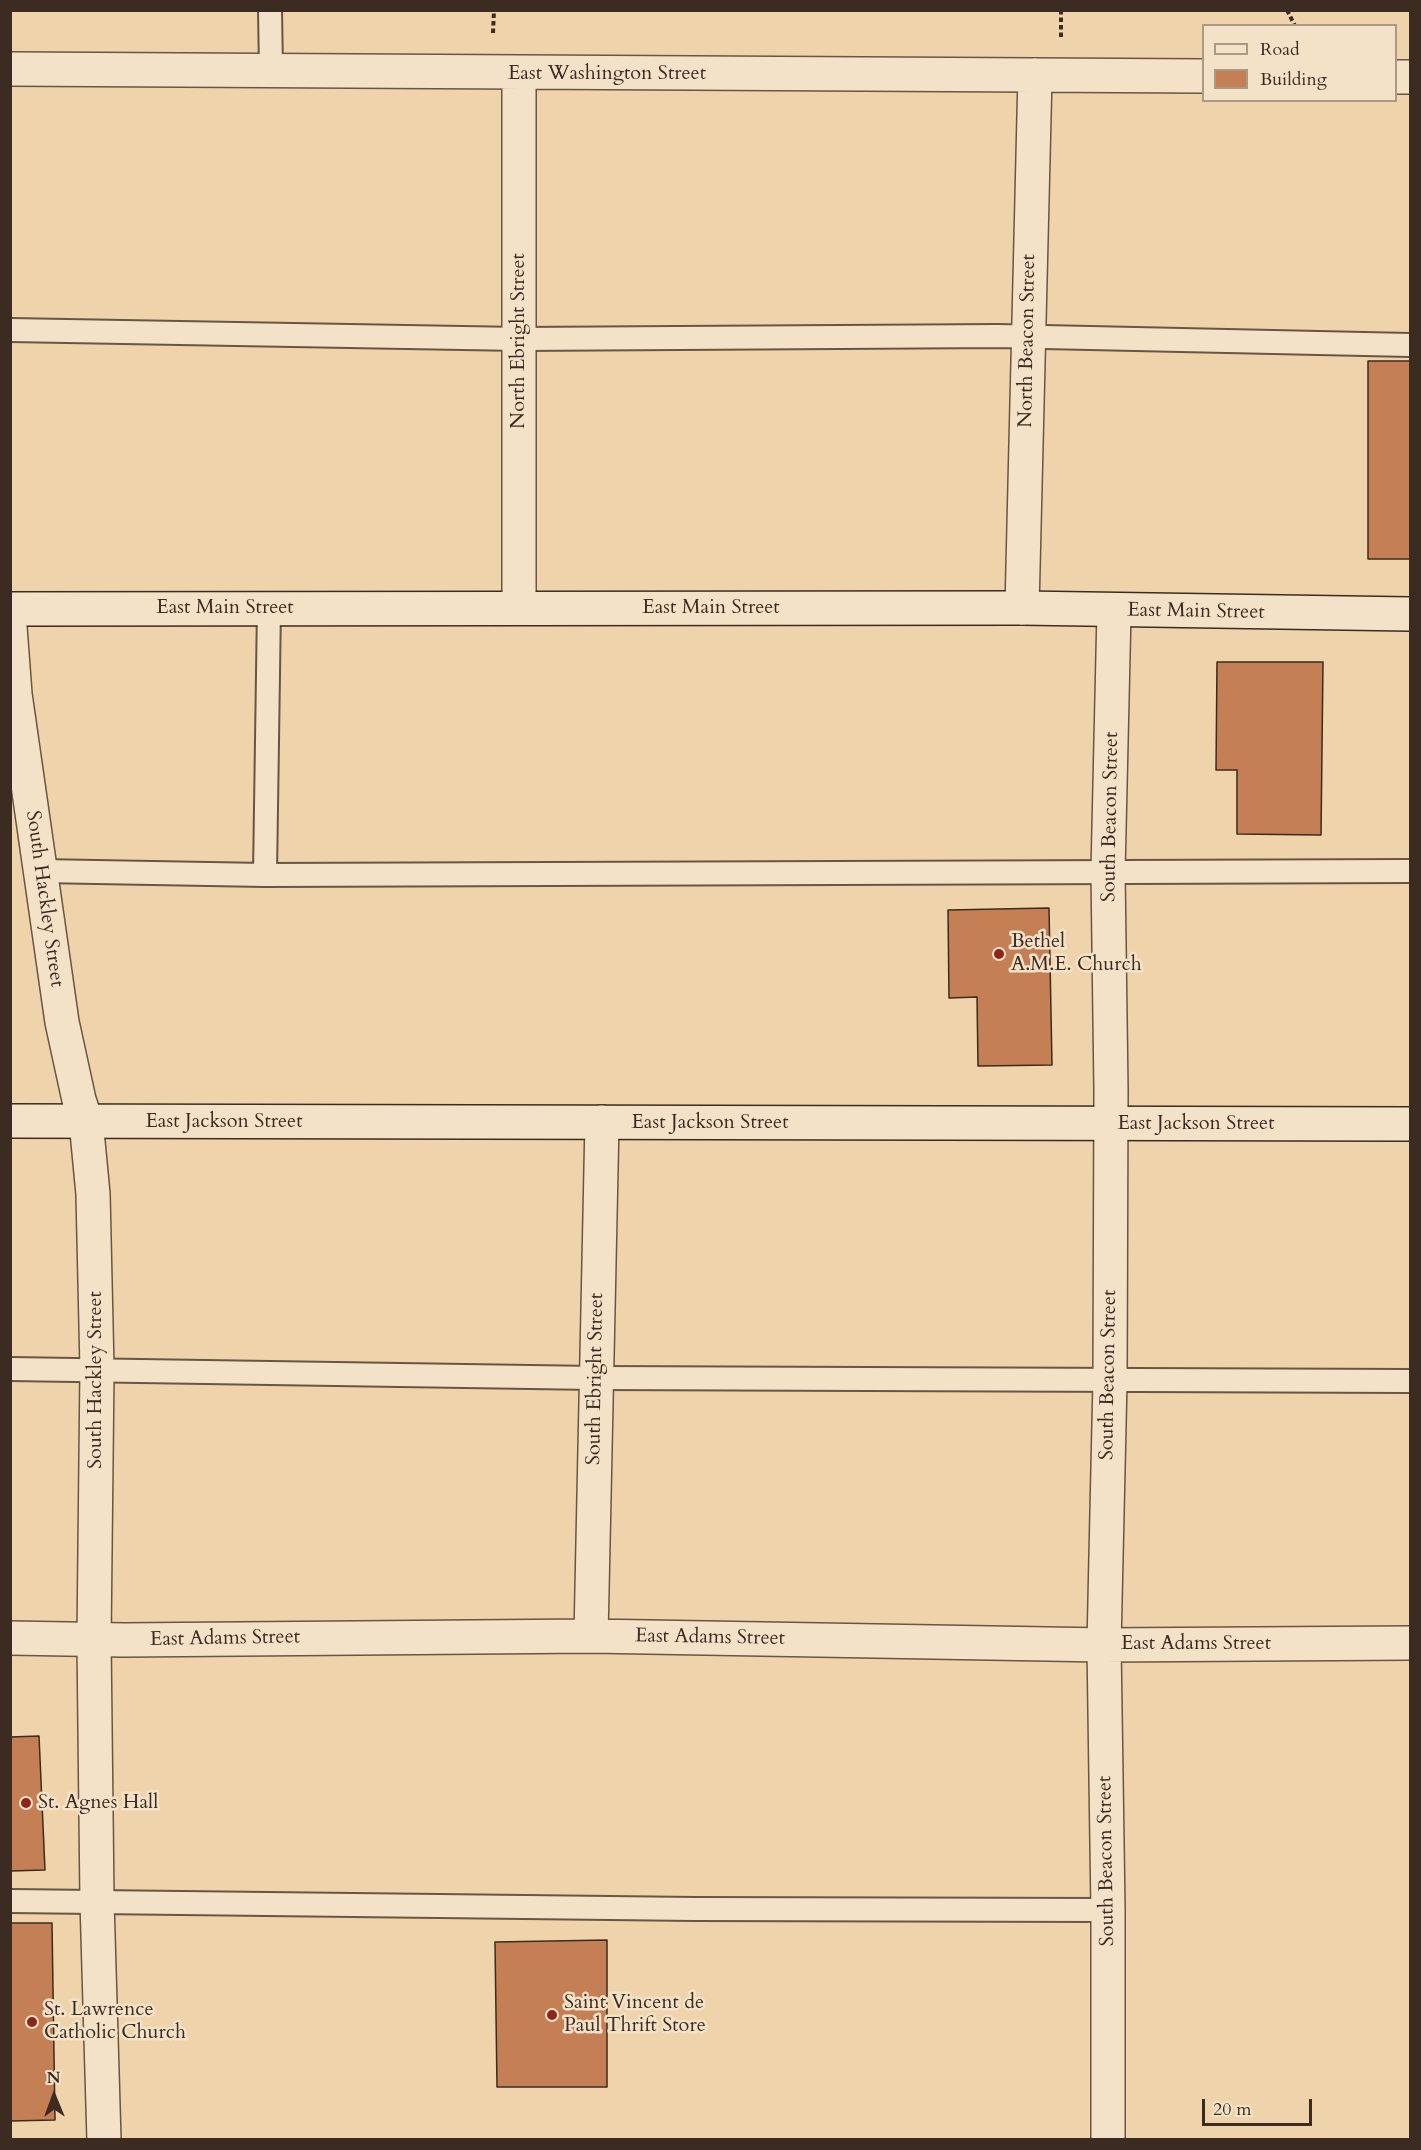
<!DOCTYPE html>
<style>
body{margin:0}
#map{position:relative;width:1421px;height:2150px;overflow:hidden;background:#eed3ab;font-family:Cardo,serif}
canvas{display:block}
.frame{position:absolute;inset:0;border:12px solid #3b2b20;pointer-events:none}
.legend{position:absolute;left:1202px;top:24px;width:195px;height:78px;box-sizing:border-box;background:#f4e2c8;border:2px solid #aa9985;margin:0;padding:8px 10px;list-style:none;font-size:18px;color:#3b2b20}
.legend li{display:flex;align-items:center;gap:12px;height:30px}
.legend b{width:30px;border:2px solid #aa9985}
.north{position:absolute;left:24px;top:2066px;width:60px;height:60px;-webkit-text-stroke:4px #f4e2c8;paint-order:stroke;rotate:359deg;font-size:16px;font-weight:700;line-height:24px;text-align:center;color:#3b2b20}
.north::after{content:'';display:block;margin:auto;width:21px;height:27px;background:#3b2b20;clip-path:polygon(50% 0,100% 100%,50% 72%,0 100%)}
.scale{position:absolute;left:1202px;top:2099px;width:110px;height:27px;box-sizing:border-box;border:3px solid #3b2b20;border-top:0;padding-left:8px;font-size:18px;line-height:21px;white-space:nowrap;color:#3b2b20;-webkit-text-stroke:4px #f4e2c8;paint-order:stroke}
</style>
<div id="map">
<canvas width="1421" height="2150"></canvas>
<div class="frame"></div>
<ul class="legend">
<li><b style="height:8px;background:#f4e2c8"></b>Road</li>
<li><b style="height:16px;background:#c57f55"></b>Building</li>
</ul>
<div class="north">N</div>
<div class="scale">20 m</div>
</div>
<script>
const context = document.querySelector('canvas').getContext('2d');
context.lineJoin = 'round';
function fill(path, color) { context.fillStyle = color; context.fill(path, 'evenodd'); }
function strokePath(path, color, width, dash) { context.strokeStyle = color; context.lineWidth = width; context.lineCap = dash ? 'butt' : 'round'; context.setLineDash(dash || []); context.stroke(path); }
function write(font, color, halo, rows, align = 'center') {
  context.font = font + ' Cardo,serif'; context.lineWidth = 5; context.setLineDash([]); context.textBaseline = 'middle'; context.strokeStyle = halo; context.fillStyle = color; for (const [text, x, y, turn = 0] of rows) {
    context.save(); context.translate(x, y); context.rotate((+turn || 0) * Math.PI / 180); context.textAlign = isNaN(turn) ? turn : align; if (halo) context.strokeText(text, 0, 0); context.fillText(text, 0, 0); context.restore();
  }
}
const building = new Path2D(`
 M 1368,361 L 1410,361 L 1410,559 L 1368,559 Z
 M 1217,662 L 1323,662 L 1321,835 L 1237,834 L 1237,770 L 1216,770 Z
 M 1049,908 L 1052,1065 L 978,1066 L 977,997 L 949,998 L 948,910 Z
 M 39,1736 L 45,1870 L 10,1871 L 10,1737 Z
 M 10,1923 L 52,1923 L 55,2120 L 10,2121 Z
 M 607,1940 L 607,2087 L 497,2087 L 495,1942 Z`);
const path = new Path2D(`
 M 1287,10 L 1295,26
 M 493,33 L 494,10
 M 1061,37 L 1061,10`);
const service = new Path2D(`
 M 270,10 L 271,70
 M 10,330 L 519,339 L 998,336 L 1410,345
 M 269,607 L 265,875 L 1410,871
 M 40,871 L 265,875
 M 10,1369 L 595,1378 L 1410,1381
 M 10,1901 L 695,1909 L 1108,1910`);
const minor = new Path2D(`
 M 10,69 L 1204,76
 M 519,73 L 519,608
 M 1396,77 L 1410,77
 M 1022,608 L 1035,75
 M 591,1636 L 602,1122
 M 10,1638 L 124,1640 L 591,1636 L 1104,1645 L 1410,1643
 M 1108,2140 L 1108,1910 L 1104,1645 L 1110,1380 L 1111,1091 L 1108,872 L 1114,611`);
const tertiary = new Path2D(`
 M 10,627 L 15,694 L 62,1022 L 79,1100 L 86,1121 L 93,1194 L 97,1369 L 94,1640 L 97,1901 L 104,2140`);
const secondary = new Path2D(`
 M 10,609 L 1022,608 L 1410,614
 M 10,1121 L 1410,1124`);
const markers = [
 [999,954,6,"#8f2418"],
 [26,1803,6,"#8f2418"],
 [552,2015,6,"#8f2418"],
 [32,2022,6,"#8f2418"]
];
const streetNames = [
 ["East Washington Street",607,74],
 ["North Ebright Street",519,341,-90],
 ["North Beacon Street",1028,341,-89],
 ["East Main Street",225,608],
 ["East Main Street",711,608],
 ["East Main Street",1196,612,1],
 ["South Beacon Street",1111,817,-89],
 ["South Hackley Street",44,899,82],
 ["East Jackson Street",224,1122],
 ["East Jackson Street",710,1123],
 ["East Jackson Street",1196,1124],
 ["South Beacon Street",1109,1375,-89],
 ["South Ebright Street",596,1379,-89],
 ["South Hackley Street",96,1380,-90],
 ["East Adams Street",710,1638,1],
 ["East Adams Street",225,1639,-1],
 ["East Adams Street",1196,1644],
 ["South Beacon Street",1107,1861,-91]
];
const poiNames = [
 ["Bethel",1011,942],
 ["A.M.E. Church",1011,965],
 ["St. Agnes Hall",38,1803],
 ["Saint Vincent de",564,2003],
 ["Paul Thrift Store",564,2026],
 ["St. Lawrence",44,2010],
 ["Catholic Church",44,2033]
];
fill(building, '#c57f55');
strokePath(building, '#3b2b20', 1.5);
strokePath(service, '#685543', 26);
strokePath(minor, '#685543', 36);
strokePath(tertiary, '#685543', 36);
strokePath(secondary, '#3b2b20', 36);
strokePath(path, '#3b2b20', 4, [4.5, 3]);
strokePath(service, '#f4e2c8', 22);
strokePath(minor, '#f4e2c8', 33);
strokePath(tertiary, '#f4e2c8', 33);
strokePath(secondary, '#f4e2c8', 33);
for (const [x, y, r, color] of markers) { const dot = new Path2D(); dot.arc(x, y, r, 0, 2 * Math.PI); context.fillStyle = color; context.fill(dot); strokePath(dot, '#f4e2c8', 2); }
write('20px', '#3b2b20', '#f4e2c8', streetNames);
write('20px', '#3b2b20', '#f4e2c8', poiNames, 'left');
</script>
